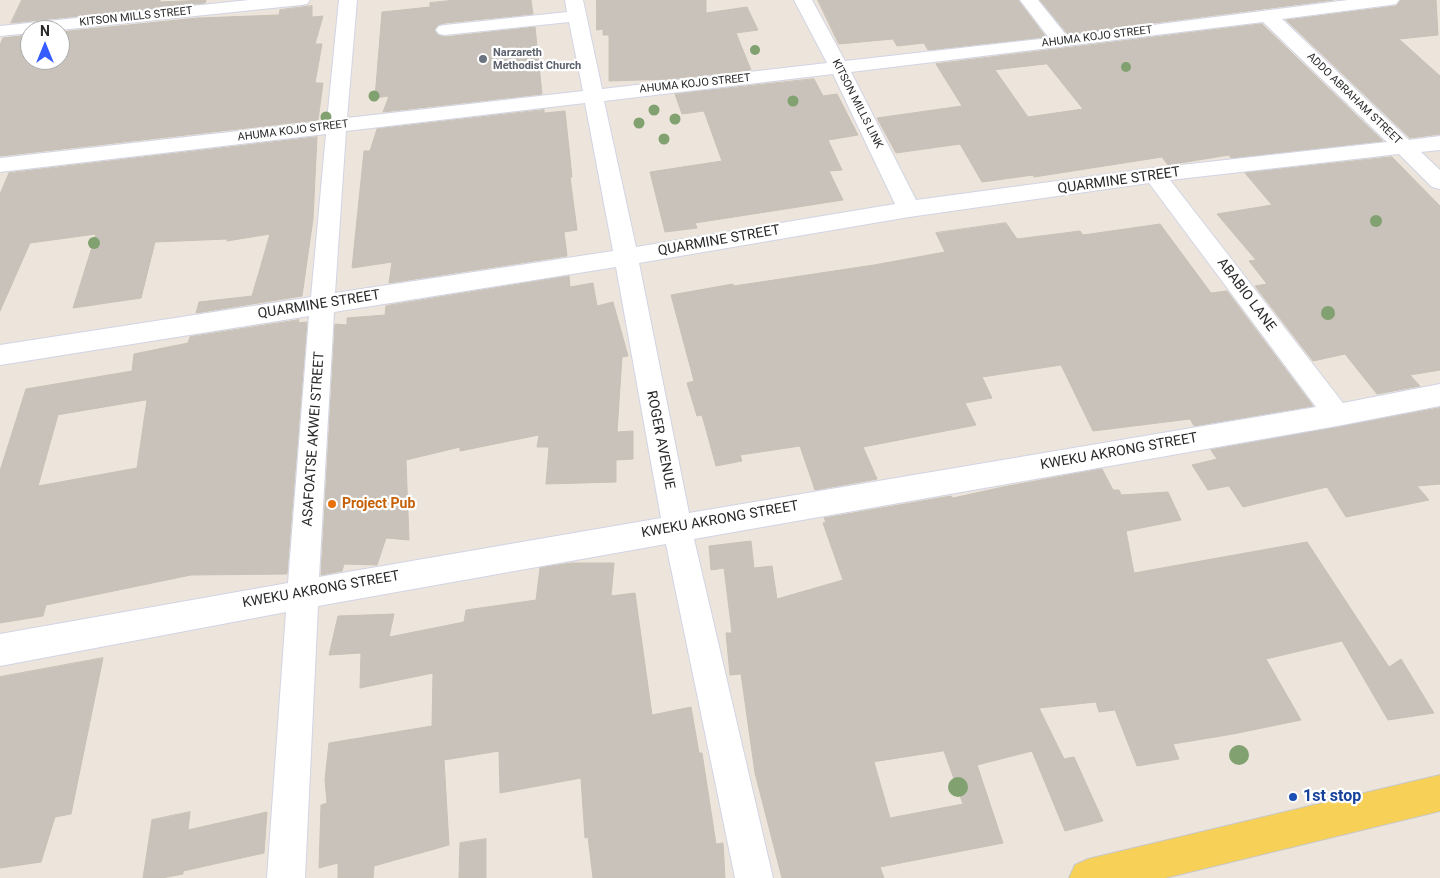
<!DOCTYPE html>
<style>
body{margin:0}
#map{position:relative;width:1440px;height:878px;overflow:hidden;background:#ede5dc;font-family:Roboto,sans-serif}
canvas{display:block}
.north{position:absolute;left:20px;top:20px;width:50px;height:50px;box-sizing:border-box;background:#fff;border:1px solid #aaa;border-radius:50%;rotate:0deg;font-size:14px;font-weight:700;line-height:20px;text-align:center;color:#2a2a2a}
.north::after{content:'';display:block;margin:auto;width:18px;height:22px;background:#365dff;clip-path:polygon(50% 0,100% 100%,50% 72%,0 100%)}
</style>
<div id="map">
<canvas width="1440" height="878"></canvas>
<div class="north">N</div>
</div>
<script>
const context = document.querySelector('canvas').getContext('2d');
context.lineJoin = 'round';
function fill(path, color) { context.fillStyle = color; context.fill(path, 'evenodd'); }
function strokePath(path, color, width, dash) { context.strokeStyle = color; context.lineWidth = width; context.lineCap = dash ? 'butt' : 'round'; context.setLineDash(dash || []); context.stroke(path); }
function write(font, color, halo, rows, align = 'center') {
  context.font = font + ' Roboto,sans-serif'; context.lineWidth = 4.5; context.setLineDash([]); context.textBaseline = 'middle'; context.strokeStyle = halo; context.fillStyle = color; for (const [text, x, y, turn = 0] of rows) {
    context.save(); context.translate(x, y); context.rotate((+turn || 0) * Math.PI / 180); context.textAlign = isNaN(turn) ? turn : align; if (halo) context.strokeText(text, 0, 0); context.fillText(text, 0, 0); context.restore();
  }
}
const building = new Path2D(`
 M 22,0 L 160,0 L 160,2 L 206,0 L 205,3 L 11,23 Z
 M 456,0 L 531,0 L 533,14 L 445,23 L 438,25 L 434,30 L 438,35 L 445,37 L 535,27 L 542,94 L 383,112 L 389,96 L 375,98 L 382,12 L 430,7 L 430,3 Z
 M 597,0 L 706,0 L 706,13 L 747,7 L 758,30 L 736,33 L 751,70 L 671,79 L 609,81 L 609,35 L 603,35 L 603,29 L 597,30 Z
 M 818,0 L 1018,0 L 1046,37 L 928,50 L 924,43 L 897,46 L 893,39 L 839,44 Z
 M 1040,0 L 1333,0 L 1068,34 Z
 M 1401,0 L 1436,0 L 1438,35 L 1399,39 L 1440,76 L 1440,134 L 1410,138 L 1286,20 L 1396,6 Z
 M 312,6 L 312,17 L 323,16 L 315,44 L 322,44 L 315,83 L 323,83 L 318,120 L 0,156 L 0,45 L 3,38 L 30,35 L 30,60 L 60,60 L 60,32 L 198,18 L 279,15 L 280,10 Z
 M 1262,24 L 1383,141 L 1231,158 L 1229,155 L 1168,165 L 1162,157 L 1034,177 L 1033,175 L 982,182 L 960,144 L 896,153 L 877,118 L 962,106 L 936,64 ZM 1047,64 L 1083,109 L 1028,117 L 995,70 Z
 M 814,79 L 823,96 L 837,94 L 858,135 L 828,140 L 842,170 L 829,171 L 843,200 L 695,223 L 697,228 L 665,232 L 650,172 L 722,161 L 704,111 L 682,114 L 675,94 Z
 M 544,110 L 544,113 L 565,111 L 572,177 L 570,177 L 577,230 L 564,232 L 567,256 L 389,283 L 392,262 L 352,268 L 364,151 L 370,151 L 377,129 Z
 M 317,137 L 313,219 L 302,296 L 196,313 L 199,302 L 252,296 L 270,234 L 227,241 L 227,239 L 155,242 L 141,298 L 73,308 L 96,234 L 30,243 L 0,311 L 0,194 L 9,173 Z
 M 1392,157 L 1440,206 L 1440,370 L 1410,375 L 1420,386 L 1377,394 L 1345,354 L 1313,361 L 1255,286 L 1267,284 L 1249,261 L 1256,260 L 1217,214 L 1272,205 L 1245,173 Z
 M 1006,223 L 1017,239 L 1080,231 L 1083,235 L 1160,224 L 1211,293 L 1227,291 L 1313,406 L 1194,426 L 1190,419 L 1093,431 L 1061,365 L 982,377 L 992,398 L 965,403 L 976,425 L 863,447 L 877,479 L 815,490 L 800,446 L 740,455 L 742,461 L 716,466 L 702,415 L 697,416 L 687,383 L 694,381 L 671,295 L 733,284 L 734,286 L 874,265 L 945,252 L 936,233 Z
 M 569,276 L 570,287 L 593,283 L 597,306 L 613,302 L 628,356 L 622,357 L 617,432 L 633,431 L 633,459 L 616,460 L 616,482 L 546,484 L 549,447 L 537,447 L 539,435 L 460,451 L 460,447 L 406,460 L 409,540 L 386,538 L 377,565 L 344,564 L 342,571 L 321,575 L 335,324 L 347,325 L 347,318 L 385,315 L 386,306 Z
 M 299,320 L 298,323 L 307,322 L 287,574 L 191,575 L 46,605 L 43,616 L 0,623 L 0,471 L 26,389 L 132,371 L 134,354 L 188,343 L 190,337 ZM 147,400 L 137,468 L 38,486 L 58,415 Z
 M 1440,408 L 1440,484 L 1417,486 L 1429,500 L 1346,517 L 1327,487 L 1243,507 L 1229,486 L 1208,490 L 1192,465 L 1217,459 L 1211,450 Z
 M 1102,469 L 1113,490 L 1119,490 L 1121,495 L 1168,492 L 1181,520 L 1126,531 L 1134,573 L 1307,542 L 1389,667 L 1401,659 L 1434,713 L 1388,720 L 1342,641 L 1266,659 L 1301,720 L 1233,734 L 1173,744 L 1179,759 L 1137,766 L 1115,710 L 1099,712 L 1096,702 L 1039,708 L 1064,759 L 1074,757 L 1103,821 L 1065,831 L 1032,751 L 977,765 L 1003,843 L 880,867 L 884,878 L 782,878 L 755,773 L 741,674 L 730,675 L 726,633 L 732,633 L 724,568 L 711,570 L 709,546 L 751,541 L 754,568 L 772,566 L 777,599 L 843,580 L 823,523 L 826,522 L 824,518 L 951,496 L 953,498 L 1003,487 ZM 944,751 L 963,804 L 890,818 L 874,762 Z
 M 572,563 L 614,563 L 611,596 L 635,593 L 652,715 L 691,707 L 699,753 L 702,753 L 716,844 L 723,843 L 725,878 L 593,878 L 588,837 L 585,838 L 581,778 L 500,793 L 499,751 L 444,760 L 449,845 L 374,866 L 373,878 L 338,878 L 338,863 L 319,868 L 321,805 L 327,803 L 325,779 L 329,743 L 432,726 L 433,673 L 360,688 L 361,653 L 329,655 L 338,616 L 394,614 L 389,637 L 464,622 L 466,610 L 536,600 L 540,568 Z
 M 103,658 L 71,814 L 55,817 L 41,862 L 0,868 L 0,677 Z
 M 190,812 L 188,830 L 267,812 L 264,853 L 183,871 L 183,874 L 162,878 L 143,878 L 152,820 Z
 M 486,839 L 486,878 L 459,878 L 460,843 Z`);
const minor = new Path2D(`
 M 249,0 L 310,0 L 307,4 L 301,5 L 60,30 L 30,30 L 30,33 L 0,36 L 0,26 Z
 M 339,0 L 357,0 L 347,118 L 583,91 L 569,22 L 445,35 L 439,34 L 436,30 L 439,26 L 445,25 L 567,12 L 565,0 L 583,0 L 602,89 L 827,63 L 794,0 L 812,0 L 845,61 L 1049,38 L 1020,0 L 1038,0 L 1067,36 L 1348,0 L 1399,0 L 1396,4 L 1390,5 L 1282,19 L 1409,140 L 1440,136 L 1440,150 L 1421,152 L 1440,170 L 1440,189 L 1432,187 L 1399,154 L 1170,180 L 1343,403 L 1440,384 L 1440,406 L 1337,426 L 694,539 L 773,878 L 735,878 L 666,544 L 318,606 L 305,878 L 267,878 L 286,612 L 0,666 L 0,634 L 288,583 L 309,316 L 0,365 L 0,345 L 311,297 L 326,134 L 0,172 L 0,158 L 327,121 ZM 1263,22 L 1387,142 L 1154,168 L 916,200 L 851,72 ZM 833,74 L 895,204 L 636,247 L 604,101 ZM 585,103 L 613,251 L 335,293 L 346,131 ZM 1149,183 L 1316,407 L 689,513 L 639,263 L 909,217 ZM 616,267 L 661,518 L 319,577 L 334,312 Z`);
const major = new Path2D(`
 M 1440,775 L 1440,811 L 1165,878 L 1069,878 L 1075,865 L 1088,859 Z`);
const trees = [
 [755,50,5],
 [1126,67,5],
 [374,96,5.5],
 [793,101,5.5],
 [654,110,5.5],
 [326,117,5.5],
 [675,119,5.5],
 [639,123,5.5],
 [664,139,5.5],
 [1376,221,6],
 [94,243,6],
 [1328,313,7],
 [1239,755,10],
 [958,787,10]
];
const markers = [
 [483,59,5,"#6b7280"],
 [332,504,5,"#e8710a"],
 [1293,797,5,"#1a4fb4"]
];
const farStreetnames = [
 ["KITSON MILLS STREET",136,17,-6],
 ["AHUMA KOJO STREET",1097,37,-7],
 ["AHUMA KOJO STREET",695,84,-6],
 ["ADDO ABRAHAM STREET",1354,99,44],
 ["KITSON MILLS LINK",857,104,63],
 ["AHUMA KOJO STREET",293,131,-7]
];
const farWorshipnames = [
 ["Narzareth",493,53],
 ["Methodist Church",493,66]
];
const streetNames = [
 ["QUARMINE STREET",1119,181,-8],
 ["QUARMINE STREET",719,241,-10],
 ["ABABIO LANE",1246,295,53],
 ["QUARMINE STREET",319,305,-9],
 ["ASAFOATSE AKWEI STREET",314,439,-86],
 ["ROGER AVENUE",660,440,79],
 ["KWEKU AKRONG STREET",1119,452,-10],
 ["KWEKU AKRONG STREET",720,520,-10],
 ["KWEKU AKRONG STREET",321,590,-10]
];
const foodNames = [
 ["Project Pub",342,504]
];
const nearTransitnames = [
 ["1st stop",1303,797]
];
fill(building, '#c8c2bb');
strokePath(building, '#c8c1b5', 1);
strokePath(minor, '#d1d4e4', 2);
strokePath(major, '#c8c8c8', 2);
fill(minor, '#fff');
fill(major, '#f6d057');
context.fillStyle = '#81a170';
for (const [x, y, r] of trees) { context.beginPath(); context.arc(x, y, r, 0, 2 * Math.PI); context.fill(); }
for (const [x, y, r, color] of markers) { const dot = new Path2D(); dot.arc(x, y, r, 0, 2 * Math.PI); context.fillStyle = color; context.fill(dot); strokePath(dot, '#fff', 2); }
write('11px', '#2a2a2a', '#fff', farStreetnames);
write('bold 11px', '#5b616d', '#fff', farWorshipnames, 'left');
write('14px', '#2a2a2a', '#fff', streetNames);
write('bold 14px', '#c56008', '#fff', foodNames, 'left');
write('bold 16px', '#164399', '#fff', nearTransitnames, 'left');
</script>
